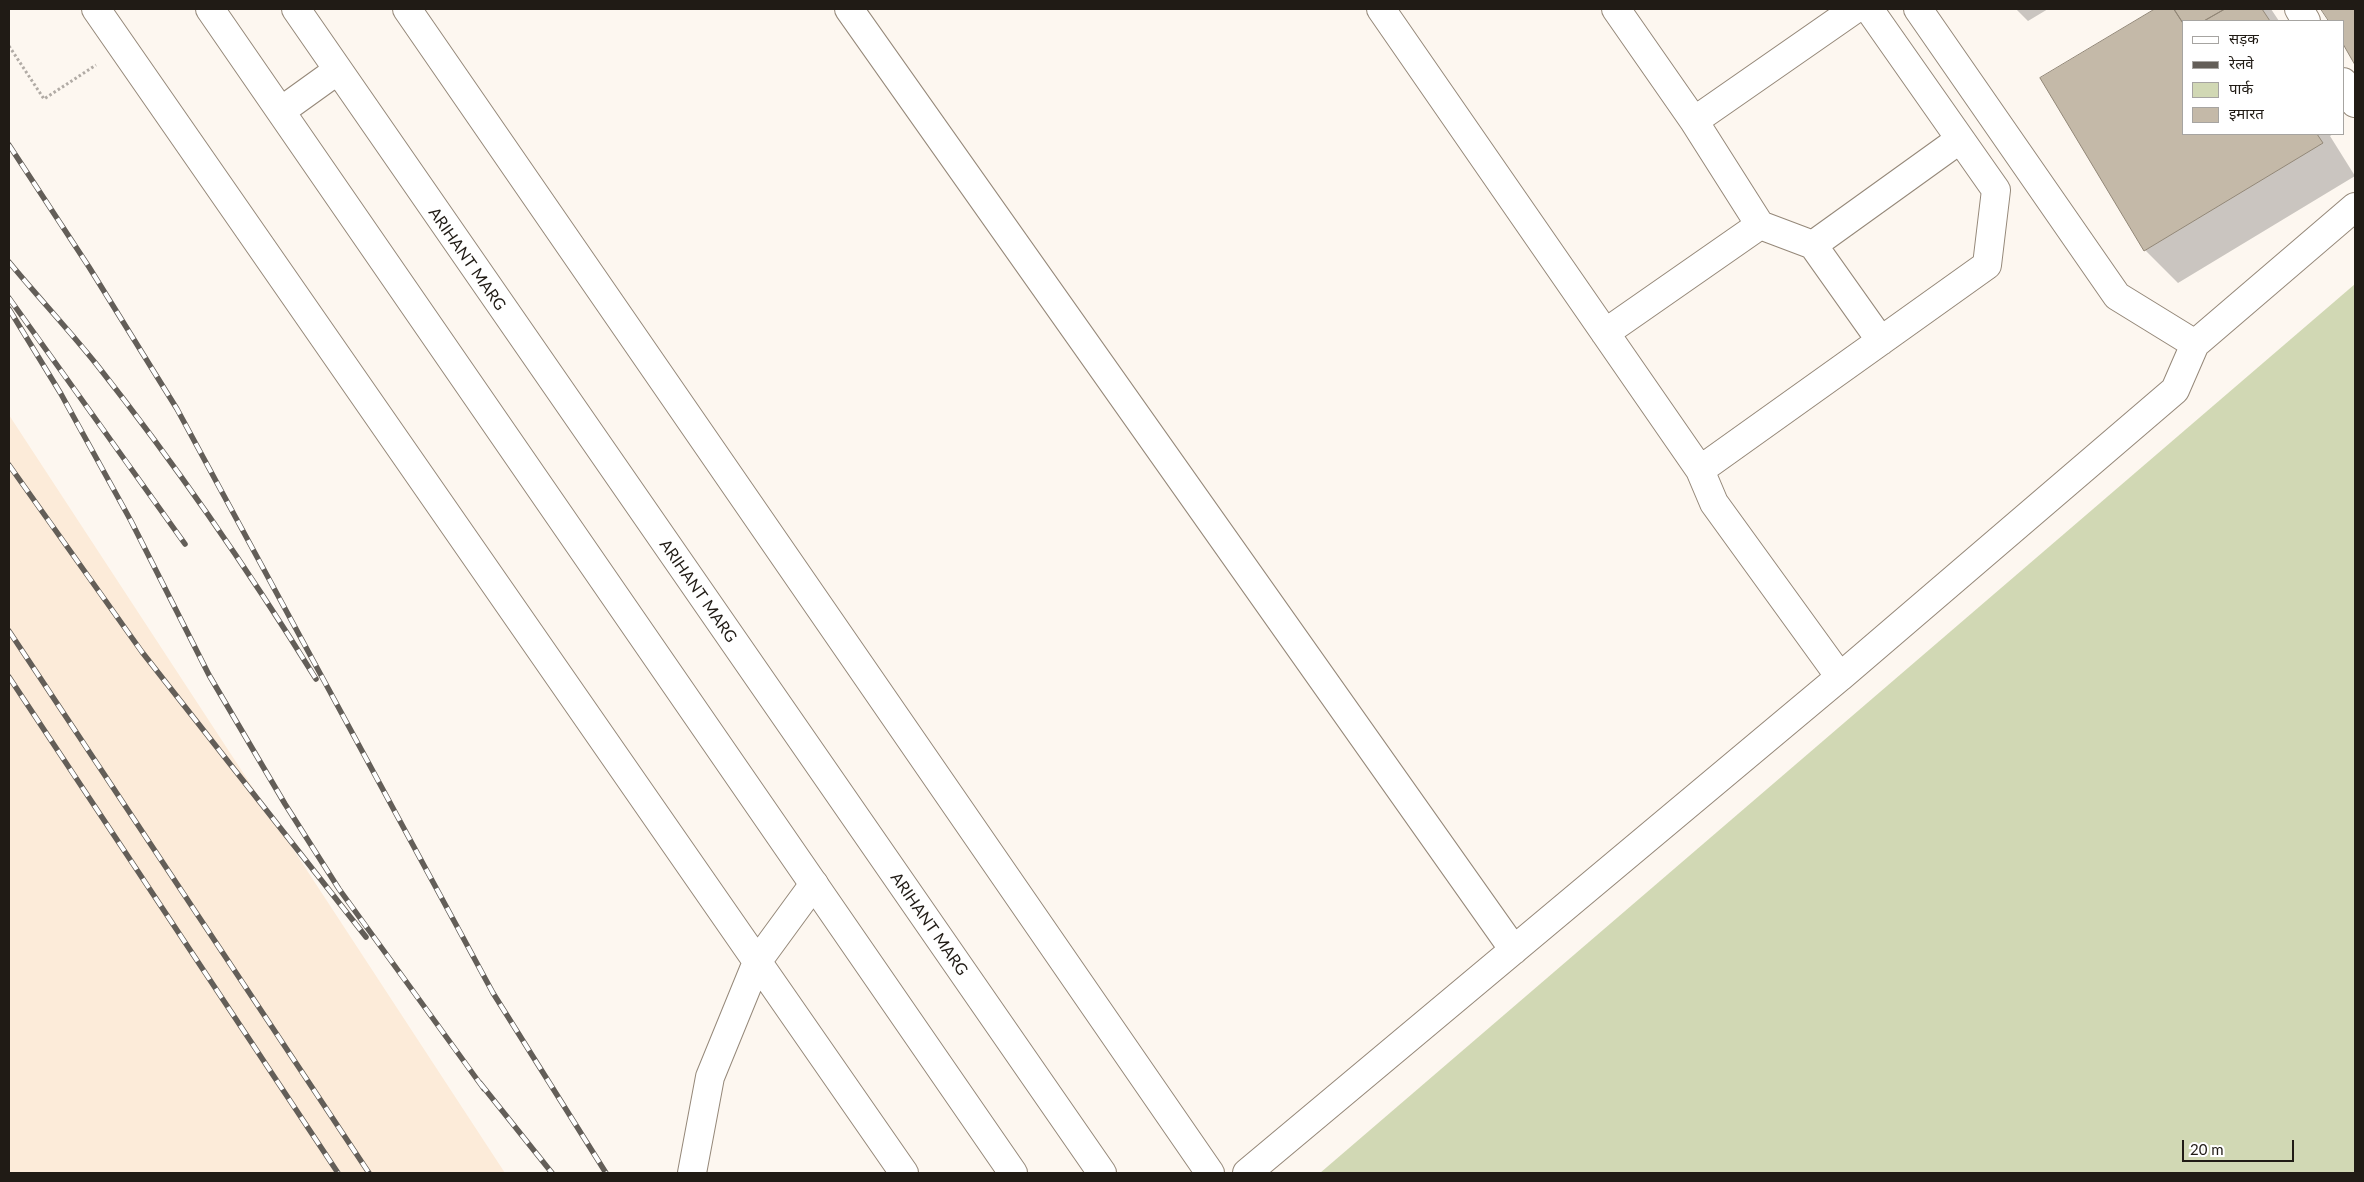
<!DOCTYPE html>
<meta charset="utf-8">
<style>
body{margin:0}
#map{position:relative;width:2364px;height:1182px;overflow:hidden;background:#fdf7f0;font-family:Lato,"Noto Sans Devanagari",sans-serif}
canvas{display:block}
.frame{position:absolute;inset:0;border:10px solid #201b15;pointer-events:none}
.legend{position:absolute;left:2182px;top:20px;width:162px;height:115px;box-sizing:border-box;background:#fff;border:1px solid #a6a4a1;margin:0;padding:6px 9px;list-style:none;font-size:15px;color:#201b15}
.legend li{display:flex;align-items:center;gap:10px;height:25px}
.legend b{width:25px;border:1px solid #a6a4a1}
.scale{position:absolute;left:2182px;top:1140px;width:112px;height:22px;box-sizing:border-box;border:2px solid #201b15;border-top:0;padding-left:6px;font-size:15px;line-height:18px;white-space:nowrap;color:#201b15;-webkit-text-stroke:4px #fff;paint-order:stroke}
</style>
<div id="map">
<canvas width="2364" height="1182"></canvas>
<div class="frame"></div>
<ul class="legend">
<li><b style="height:6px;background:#fff"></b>सड़क</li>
<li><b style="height:6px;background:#635e58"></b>रेलवे</li>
<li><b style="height:14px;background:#d1d8b4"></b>पार्क</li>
<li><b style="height:14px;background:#c4b9a8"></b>इमारत</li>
</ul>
<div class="scale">20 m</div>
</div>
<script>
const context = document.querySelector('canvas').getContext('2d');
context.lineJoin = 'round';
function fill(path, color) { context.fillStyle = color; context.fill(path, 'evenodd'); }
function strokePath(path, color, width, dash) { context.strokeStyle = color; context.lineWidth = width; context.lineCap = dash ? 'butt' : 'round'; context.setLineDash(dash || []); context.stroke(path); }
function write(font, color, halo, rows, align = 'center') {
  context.font = font + ' Lato,sans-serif'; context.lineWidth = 5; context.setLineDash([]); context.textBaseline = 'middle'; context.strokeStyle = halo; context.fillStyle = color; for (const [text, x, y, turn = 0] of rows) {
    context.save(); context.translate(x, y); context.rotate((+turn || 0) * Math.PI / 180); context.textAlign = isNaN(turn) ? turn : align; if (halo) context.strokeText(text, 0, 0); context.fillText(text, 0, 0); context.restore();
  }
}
const commercial = new Path2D(`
 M 9,415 L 505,1173 L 9,1173 Z`);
const green = new Path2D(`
 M 2355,284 L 2355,1173 L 1320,1173 Z`);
const shadow = new Path2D(`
 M 2016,9 L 2048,9 L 2028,21 Z
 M 2157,9 L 2271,9 L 2279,21 L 2183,21 L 2183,134 L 2333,134 L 2330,136 L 2355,176 L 2178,283 L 2145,250 L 2042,79 Z
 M 2323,9 L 2355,9 L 2355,63 L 2343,42 L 2343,21 L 2330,21 Z`);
const building = new Path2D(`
 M 2155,9 L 2174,9 L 2183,23 L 2183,134 L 2317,134 L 2323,143 L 2144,251 L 2040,78 Z
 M 2174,9 L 2225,9 L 2204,21 L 2183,21 L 2183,23 Z
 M 2225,9 L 2262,9 L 2270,21 L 2204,21 Z
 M 2321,9 L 2355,9 L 2355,65 L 2343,44 L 2343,21 L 2329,21 Z`);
const path = new Path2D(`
 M 9,46 L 44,99 L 96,65`);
const minor = new Path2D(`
 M 96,9 L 904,1173
 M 407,9 L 1210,1173
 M 849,9 L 1514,950
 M 1918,9 L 2117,296 L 2195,344
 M 2299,9 L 2306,21
 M 2343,82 L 2355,103
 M 1694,121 L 1855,9
 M 1760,225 L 1813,245 L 1881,341
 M 1813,245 L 1959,140
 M 1605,333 L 1760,225 L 1694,121 L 1616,9
 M 1700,470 L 1987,265 L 1996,190 L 1869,9
 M 1840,677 L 2175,390 L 2195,344 L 2355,207
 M 692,1173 L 710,1077 L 757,962 L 814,884
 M 1247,1173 L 1840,677 L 1714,503 L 1700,470 L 1381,9`);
const major = new Path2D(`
 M 210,9 L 1013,1173
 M 296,9 L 1102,1173
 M 281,111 L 338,70`);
const rail = new Path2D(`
 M 9,145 L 89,267 L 177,409 L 493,993 L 606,1173
 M 9,262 C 38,297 69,330 97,365 C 176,465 249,571 316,679
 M 9,298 L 185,544
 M 9,309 L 61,394 L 131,521 L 209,675 L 285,804 L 339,889 L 484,1089
 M 9,465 L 142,652 L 366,937
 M 9,631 L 369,1173
 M 9,677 L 338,1173
 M 480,1083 L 552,1173`);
const streetNames = [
 ["ARIHANT MARG",467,259,55],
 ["ARIHANT MARG",698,591,55],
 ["ARIHANT MARG",929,924,55]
];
fill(commercial, '#fcebd9');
fill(green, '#d1d8b4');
fill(shadow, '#0003');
fill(building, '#c4b9a8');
strokePath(building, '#928777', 1);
strokePath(minor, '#958879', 30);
strokePath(major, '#958879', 30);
strokePath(path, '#b1aba5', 3, [2.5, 2.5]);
strokePath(minor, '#fff', 28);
strokePath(major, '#fff', 28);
strokePath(rail, '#635e58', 5.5);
strokePath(rail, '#fff', 4, [11]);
write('16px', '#201b15', '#fff', streetNames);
</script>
